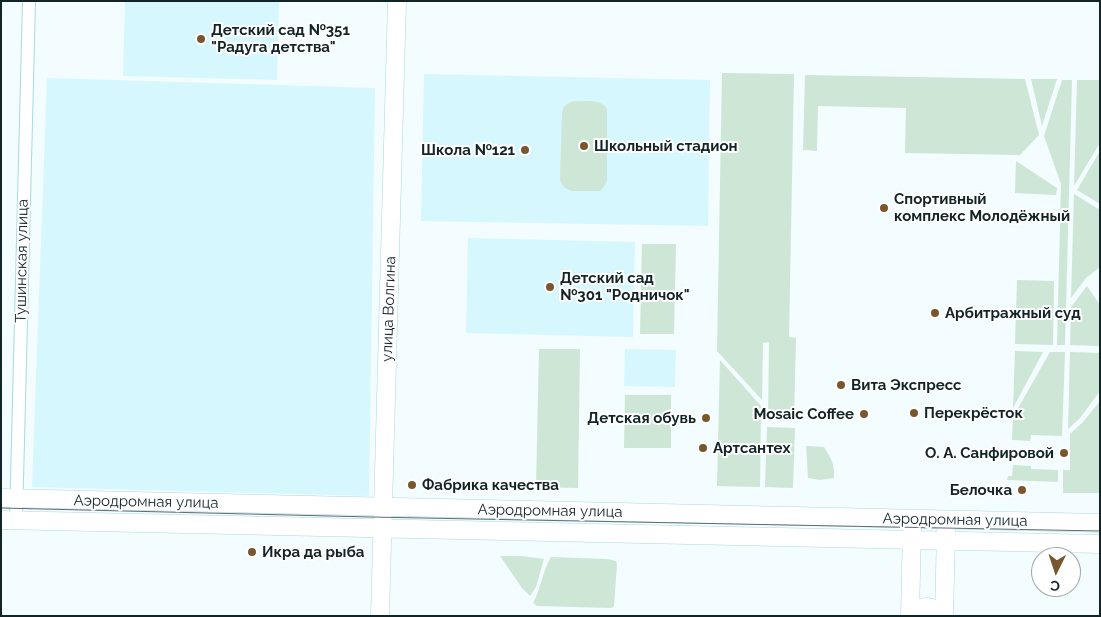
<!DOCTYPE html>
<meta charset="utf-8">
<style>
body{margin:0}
#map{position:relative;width:1101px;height:617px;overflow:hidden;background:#f3fcfe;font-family:Raleway,sans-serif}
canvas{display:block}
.frame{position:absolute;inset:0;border:2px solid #122428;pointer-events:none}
.north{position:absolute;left:1031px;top:547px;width:50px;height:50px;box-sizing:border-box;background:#fff;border:1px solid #a0a7a9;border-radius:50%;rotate:184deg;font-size:14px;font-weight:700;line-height:20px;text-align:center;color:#122428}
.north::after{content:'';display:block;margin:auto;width:18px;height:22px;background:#79572e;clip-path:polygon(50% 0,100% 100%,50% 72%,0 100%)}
</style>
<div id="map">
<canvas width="1101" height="617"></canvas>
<div class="frame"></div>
<div class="north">С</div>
</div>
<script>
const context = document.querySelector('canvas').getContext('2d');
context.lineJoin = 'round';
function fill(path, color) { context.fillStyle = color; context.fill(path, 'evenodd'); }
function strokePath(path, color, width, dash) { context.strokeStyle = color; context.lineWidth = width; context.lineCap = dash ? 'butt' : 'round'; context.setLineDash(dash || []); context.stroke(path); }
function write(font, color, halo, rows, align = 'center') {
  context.font = font + ' Raleway,sans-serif'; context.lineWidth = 4; context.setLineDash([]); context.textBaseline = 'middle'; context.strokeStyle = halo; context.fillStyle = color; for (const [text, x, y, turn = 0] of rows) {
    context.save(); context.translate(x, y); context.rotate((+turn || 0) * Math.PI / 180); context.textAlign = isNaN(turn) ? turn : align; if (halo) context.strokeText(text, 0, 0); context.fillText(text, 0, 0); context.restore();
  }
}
const built = new Path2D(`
 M 125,1 L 279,1 L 277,80 L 123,76 Z
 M 424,74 L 710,80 L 708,226 L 421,221 Z
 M 47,78 L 375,88 L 369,496 L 32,487 Z
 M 468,238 L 635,242 L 633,337 L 466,333 Z
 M 625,349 L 676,350 L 675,387 L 624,386 Z`);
const green = new Path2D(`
 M 722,73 L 794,74 L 789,337 L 796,338 L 794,420 L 768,419 L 769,342 L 763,343 L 762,400 L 717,351 Z
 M 805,75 L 1025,79 L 1039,135 L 1020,155 L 905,153 L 906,108 L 818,106 L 817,151 L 803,150 Z
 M 1031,79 L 1057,79 L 1042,126 Z
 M 1062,80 L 1072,80 L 1065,345 L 1057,345 L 1061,184 L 1044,136 Z
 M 1077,80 L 1100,80 L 1100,143 L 1074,186 Z
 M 574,101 C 585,102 600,98 607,109 L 607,180 L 606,184 L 600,191 L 572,191 C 565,189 562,186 560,179 L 562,113 C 563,106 567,103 574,101 Z
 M 1100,151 L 1100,204 L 1077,190 Z
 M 1016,161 L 1057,188 L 1056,195 L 1015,193 Z
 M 1074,194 L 1100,210 L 1100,267 L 1086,278 L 1071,298 Z
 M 642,244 L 676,244 L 674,334 L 640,334 Z
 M 1017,280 L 1054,281 L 1053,345 L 1015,344 Z
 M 1087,286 L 1100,305 L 1100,346 L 1070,345 L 1071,307 Z
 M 539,349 L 580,349 L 578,488 L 536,487 Z
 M 1015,351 L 1043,352 L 1013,408 Z
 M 1050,352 L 1065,352 L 1062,436 L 1031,435 L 1030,441 L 1012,440 L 1013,417 Z
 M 1070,352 L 1100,353 L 1100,391 L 1080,418 L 1068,429 Z
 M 720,360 L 761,406 L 760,487 L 717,486 Z
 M 625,395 L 671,395 L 671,448 L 624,448 Z
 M 1100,401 L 1100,493 L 1063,493 L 1063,470 L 1070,470 L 1070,434 L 1083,422 Z
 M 767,427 L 795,428 L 793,488 L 765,487 Z
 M 806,446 L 824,447 C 831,458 835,465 834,478 L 820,480 L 808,478 Z
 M 1013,465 L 1031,466 L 1031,469 L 1058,470 L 1058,482 L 1007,480 L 1008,476 L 1012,476 Z
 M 500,556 L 522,556 L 544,559 L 536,587 L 530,596 L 522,588 Z
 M 551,557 L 607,559 L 616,561 L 617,565 L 614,606 L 612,608 L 537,606 L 533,603 C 541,589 542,572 551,557 Z`);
const street = new Path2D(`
 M 16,520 L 29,1`);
const secondary = new Path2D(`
 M 1,498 L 1100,523
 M 1,520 L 1100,544
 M 380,616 L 397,1
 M 910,616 L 912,529
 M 912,616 L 917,609 C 928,605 934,607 942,616
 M 944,616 L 946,531`);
const tram = new Path2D(`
 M 1,508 L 371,517 L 1100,531`);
const markers = [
 [201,39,5,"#79572e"],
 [584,146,5,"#79572e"],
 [525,150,5,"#79572e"],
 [884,208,5,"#79572e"],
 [550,287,5,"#79572e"],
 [935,313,5,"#79572e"],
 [841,385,5,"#79572e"],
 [914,413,5,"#79572e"],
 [864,414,5,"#79572e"],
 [706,418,5,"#79572e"],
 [703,448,5,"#79572e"],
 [1064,453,5,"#79572e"],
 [412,485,5,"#79572e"],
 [1022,490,5,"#79572e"],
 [252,552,5,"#79572e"]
];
const poiNames = [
 ["Детский сад №351",211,30],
 ["\"Радуга детства\"",211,47],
 ["Школьный стадион",594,146],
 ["Школа №121",515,150,"right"],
 ["Спортивный",894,199],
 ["комплекс Молодёжный",894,216],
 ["Детский сад",560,278],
 ["№301 \"Родничок\"",560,295],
 ["Арбитражный суд",945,313],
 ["Вита Экспресс",851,385],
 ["Перекрёсток",924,413],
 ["Mosaic Coffee",854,414,"right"],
 ["Детская обувь",696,418,"right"],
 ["Артсантех",713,448],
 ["О. А. Санфировой",1054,453,"right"],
 ["Фабрика качества",422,485],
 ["Белочка",1012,490,"right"],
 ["Икра да рыба",262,552]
];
const streetNames = [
 ["Тушинская улица",22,261,-89],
 ["улица Волгина",389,309,-88],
 ["Аэродромная улица",146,502,1],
 ["Аэродромная улица",550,511,1],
 ["Аэродромная улица",955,520,1]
];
fill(built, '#d6f7fe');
fill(green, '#cee6d6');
strokePath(street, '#aad8e1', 14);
strokePath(secondary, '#aad8e1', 19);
strokePath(street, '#fff', 12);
strokePath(secondary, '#fff', 18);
strokePath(tram, '#5e6d70', 1);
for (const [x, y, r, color] of markers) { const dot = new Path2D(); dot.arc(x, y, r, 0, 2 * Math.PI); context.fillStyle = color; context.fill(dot); strokePath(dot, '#fff', 2); }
write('bold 15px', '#122428', '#fff', poiNames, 'left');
write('15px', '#122428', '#fff', streetNames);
</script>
